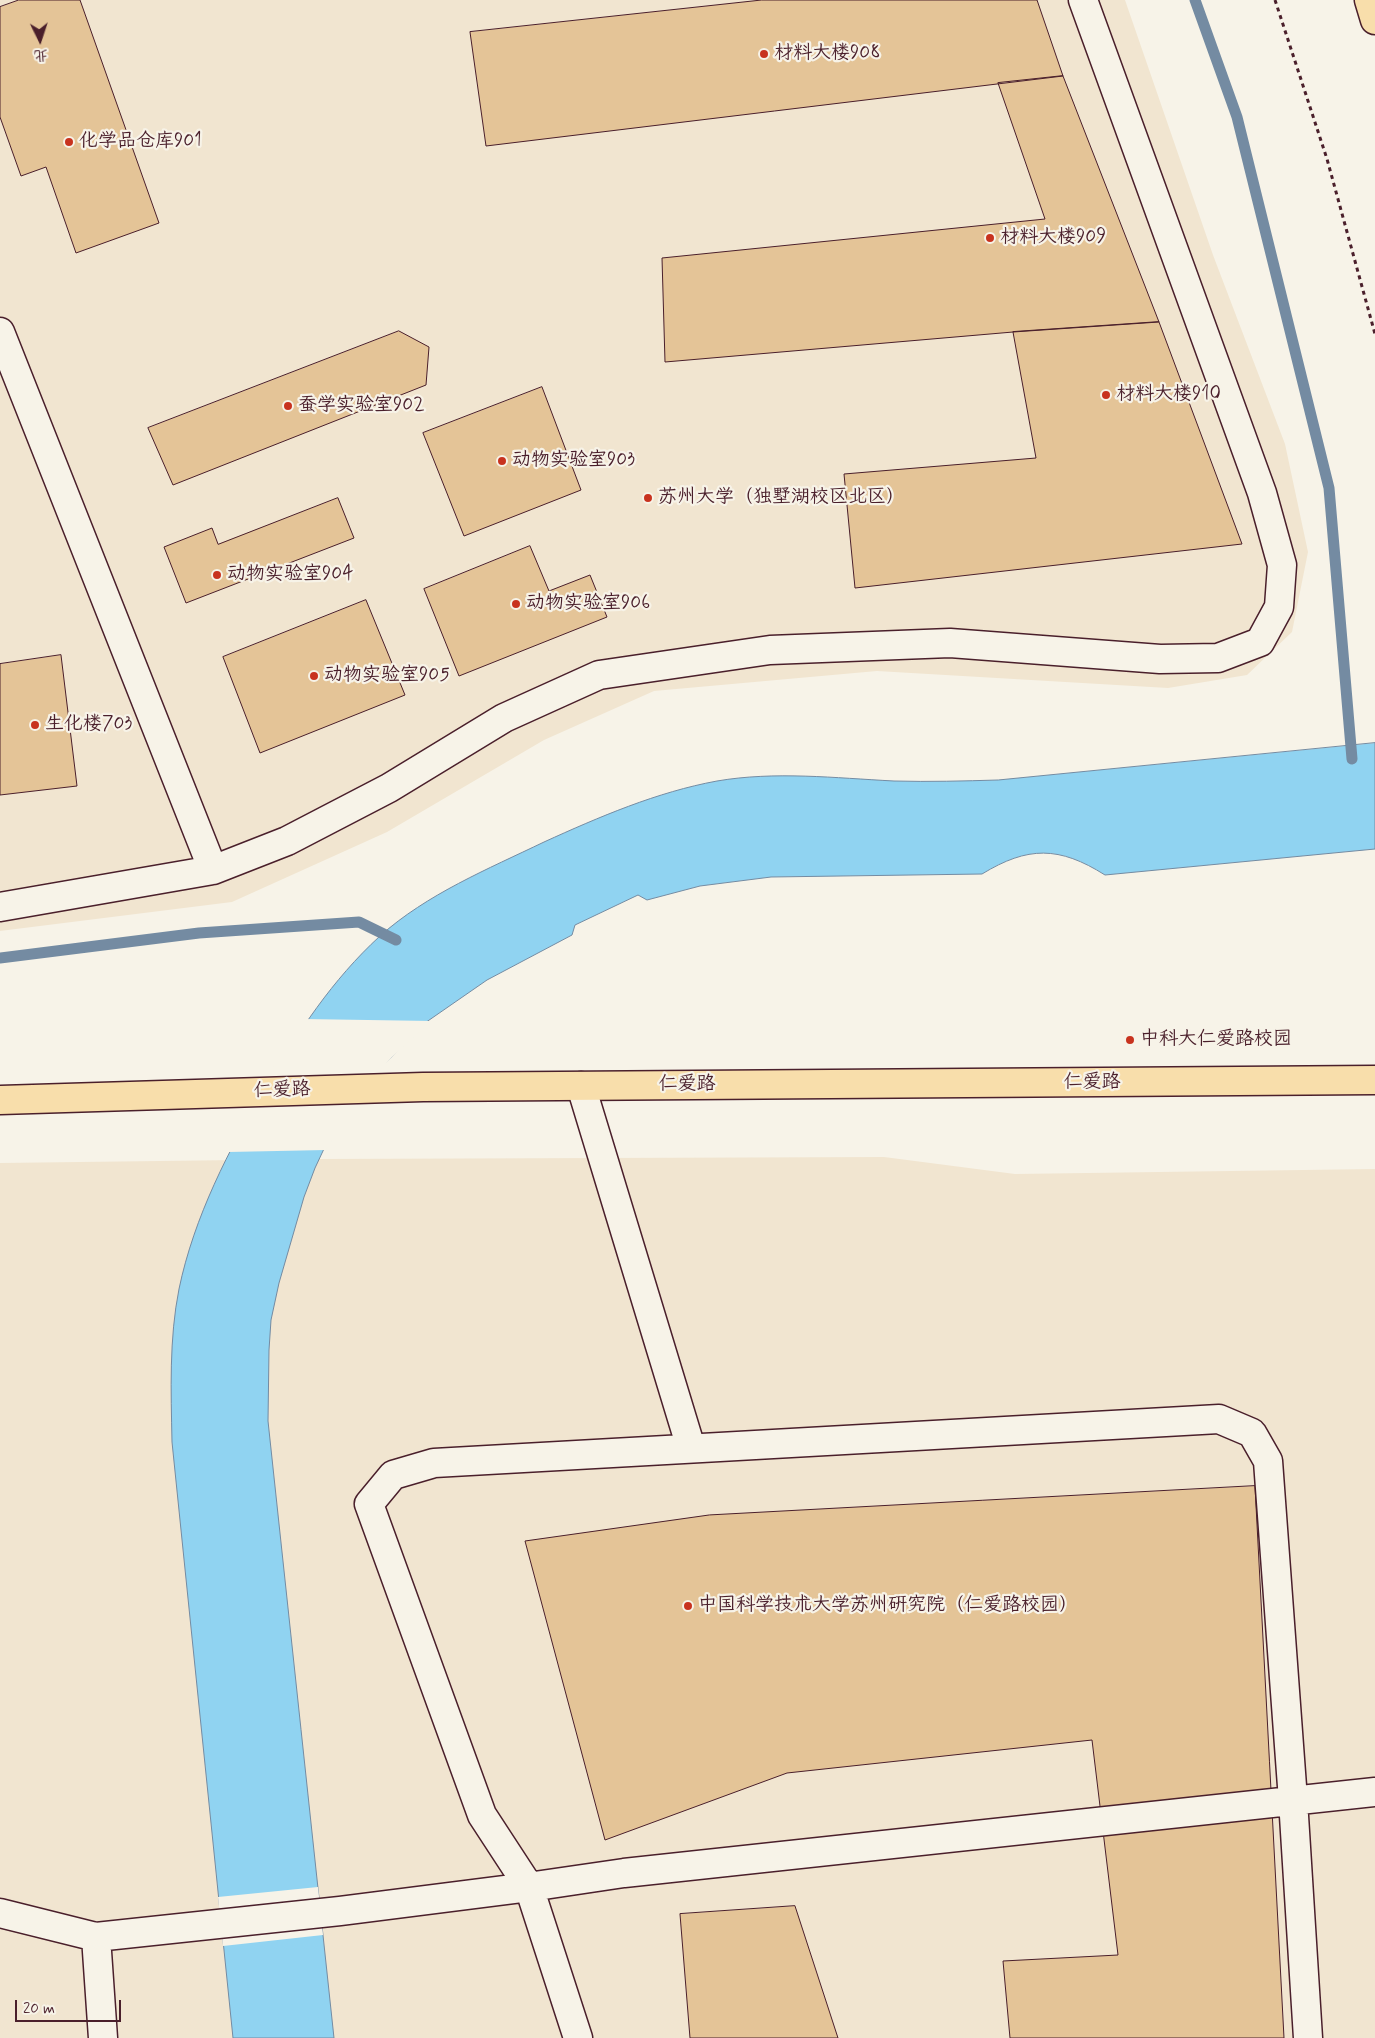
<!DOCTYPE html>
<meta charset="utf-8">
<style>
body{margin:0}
#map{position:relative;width:1375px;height:2038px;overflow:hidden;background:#f7f3e8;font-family:Mynerve,"LXGW WenKai TC",sans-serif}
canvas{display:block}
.north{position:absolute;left:15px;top:15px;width:50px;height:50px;-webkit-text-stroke:4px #f7f3e8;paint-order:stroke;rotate:176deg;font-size:14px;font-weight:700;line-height:20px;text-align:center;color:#4a1f2b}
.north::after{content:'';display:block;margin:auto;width:18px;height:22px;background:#4a1f2b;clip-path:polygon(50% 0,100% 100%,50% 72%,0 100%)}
.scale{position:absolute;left:15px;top:2000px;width:106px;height:22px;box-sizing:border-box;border:2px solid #4a1f2b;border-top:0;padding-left:6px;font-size:15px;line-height:18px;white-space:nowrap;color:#4a1f2b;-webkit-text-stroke:4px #f7f3e8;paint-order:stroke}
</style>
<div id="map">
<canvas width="1375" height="2038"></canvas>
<div class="north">北</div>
<div class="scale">20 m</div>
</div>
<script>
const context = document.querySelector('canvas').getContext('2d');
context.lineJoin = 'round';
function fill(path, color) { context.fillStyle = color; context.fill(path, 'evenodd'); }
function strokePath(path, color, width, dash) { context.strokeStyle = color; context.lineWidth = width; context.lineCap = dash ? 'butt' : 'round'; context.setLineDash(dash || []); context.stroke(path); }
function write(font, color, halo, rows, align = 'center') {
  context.font = font + ' Mynerve,"LXGW WenKai TC",sans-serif'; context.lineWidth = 4.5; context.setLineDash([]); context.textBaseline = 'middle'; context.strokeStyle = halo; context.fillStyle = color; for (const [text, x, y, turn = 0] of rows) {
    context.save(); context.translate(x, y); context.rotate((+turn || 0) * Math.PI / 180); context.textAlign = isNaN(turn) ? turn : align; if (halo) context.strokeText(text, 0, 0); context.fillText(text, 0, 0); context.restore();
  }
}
const built = new Path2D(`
 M 0,0 L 1125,0 L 1213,255 L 1285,444 L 1308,552 L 1292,632 L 1247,675 L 1168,688 L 877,671 L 654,691 L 544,740 L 387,832 L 232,902 L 0,931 Z
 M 884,1157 L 1015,1174 L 1375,1169 L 1375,2038 L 0,2038 L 0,1163 L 319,1159 Z`);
const water = new Path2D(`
 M 1375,743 L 1375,849 L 1105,875 C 1059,846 1028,846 982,874 L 771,877 L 700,886 L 647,900 L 638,895 L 575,925 L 572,935 L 487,980 L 422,1025 L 361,1089 L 330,1136 L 315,1168 L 304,1197 L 279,1283 L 271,1320 L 269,1350 L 268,1421 L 334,2038 L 233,2038 L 172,1442 C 171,1391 169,1339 179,1289 C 194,1217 229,1149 266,1087 C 298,1032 332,980 380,936 C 427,894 488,869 544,842 C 599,817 657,792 717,781 C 775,771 835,778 894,781 C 929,782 964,781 998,780 Z`);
const pier = new Path2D(`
 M 304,1019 L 432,1021 L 392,1057 L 363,1090 L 326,1150 L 228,1152 L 275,1064 Z
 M 318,1887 L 323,1935 L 223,1946 L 218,1897 Z`);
const stream = new Path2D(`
 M 1195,0 L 1237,117 L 1329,488 L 1352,759
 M 0,958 L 199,933 L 359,922 L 396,940`);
const building = new Path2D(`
 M 19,0 L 80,0 L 159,223 L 76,253 L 46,167 L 21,176 L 0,117 L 0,7 Z
 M 762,0 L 1037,0 L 1063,76 L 486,146 L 470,32 Z
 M 1063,76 L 1159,322 L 1013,332 L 665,362 L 662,258 L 1045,219 L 998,83 Z
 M 1159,322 L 1242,544 L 855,588 L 844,474 L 1036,458 L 1013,332 Z
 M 399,331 L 429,347 L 426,385 L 173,485 L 148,428 Z
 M 542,387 L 581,490 L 464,536 L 423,433 Z
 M 338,498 L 354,538 L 186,603 L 164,547 L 212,528 L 218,544 Z
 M 530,546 L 549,591 L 590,575 L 607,617 L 459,676 L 424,589 Z
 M 366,600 L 405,695 L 260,753 L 223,657 Z
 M 61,655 L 77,786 L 0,795 L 0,664 Z
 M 1255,1486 L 1284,2038 L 1010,2038 L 1003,1961 L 1118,1955 L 1092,1740 L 787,1773 L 605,1840 L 525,1541 L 709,1515 Z
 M 795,1906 L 838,2038 L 690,2038 L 680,1914 Z`);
const path = new Path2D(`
 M 1275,0 L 1327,159 L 1375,334`);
const minor = new Path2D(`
 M 0,332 L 213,870
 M 0,907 L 213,870 L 287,841 L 389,788 L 504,718 L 599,675 L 770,650 L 950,643 L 1160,659 L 1218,658 L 1260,642 L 1279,607 L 1282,565 L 1262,493 L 1083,0
 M 581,1086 L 691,1448
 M 0,1913 L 96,1937 L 340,1911 L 529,1887 L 624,1873 L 1375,1792
 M 96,1937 L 103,2038
 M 578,2038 L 529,1887 L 482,1815 L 369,1504 L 393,1475 L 434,1463 L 1219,1419 L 1252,1433 L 1268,1461 L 1293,1800 L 1308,2038`);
const major = new Path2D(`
 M 1369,0 L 1375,20
 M 0,1100 L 423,1087 L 1375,1080`);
const markers = [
 [764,54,5,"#c8321e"],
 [69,142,5,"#c8321e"],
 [990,238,5,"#c8321e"],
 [1106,395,5,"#c8321e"],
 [288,406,5,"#c8321e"],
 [502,461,5,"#c8321e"],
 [648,498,5,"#c8321e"],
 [217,575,5,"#c8321e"],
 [516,604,5,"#c8321e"],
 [314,676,5,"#c8321e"],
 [35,725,5,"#c8321e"],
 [1130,1040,5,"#c8321e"],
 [688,1606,5,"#c8321e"]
];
const poiNames = [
 ["材料大楼908",774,54],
 ["化学品仓库901",79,142],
 ["材料大楼909",1000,238],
 ["材料大楼910",1116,395],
 ["蚕学实验室902",298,406],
 ["动物实验室903",512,461],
 ["苏州大学（独墅湖校区北区）",658,498],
 ["动物实验室904",227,575],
 ["动物实验室906",526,604],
 ["动物实验室905",324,676],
 ["生化楼703",45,725],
 ["中科大仁爱路校园",1140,1040],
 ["中国科学技术大学苏州研究院（仁爱路校园）",698,1606]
];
const streetNames = [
 ["仁爱路",1092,1083],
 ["仁爱路",687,1085],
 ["仁爱路",282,1091,-2]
];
fill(built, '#f1e5d0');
fill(water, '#90d3f1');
strokePath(water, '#748ba2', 1);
fill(pier, '#f7f3e8');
strokePath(stream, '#748ba2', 11);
fill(building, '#e4c497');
strokePath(building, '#4a1f2b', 1);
strokePath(minor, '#4a1f2b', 31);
strokePath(major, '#4a1f2b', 31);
strokePath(path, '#4a1f2b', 3, [4, 4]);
strokePath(minor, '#f7f3e8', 28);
strokePath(major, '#f8deab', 28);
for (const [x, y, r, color] of markers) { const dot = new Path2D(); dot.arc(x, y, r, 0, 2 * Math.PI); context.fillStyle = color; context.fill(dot); strokePath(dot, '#f7f3e8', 2); }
write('19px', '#4a1f2b', '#f7f3e8', poiNames, 'left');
write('19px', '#4a1f2b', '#f7f3e8', streetNames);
</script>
